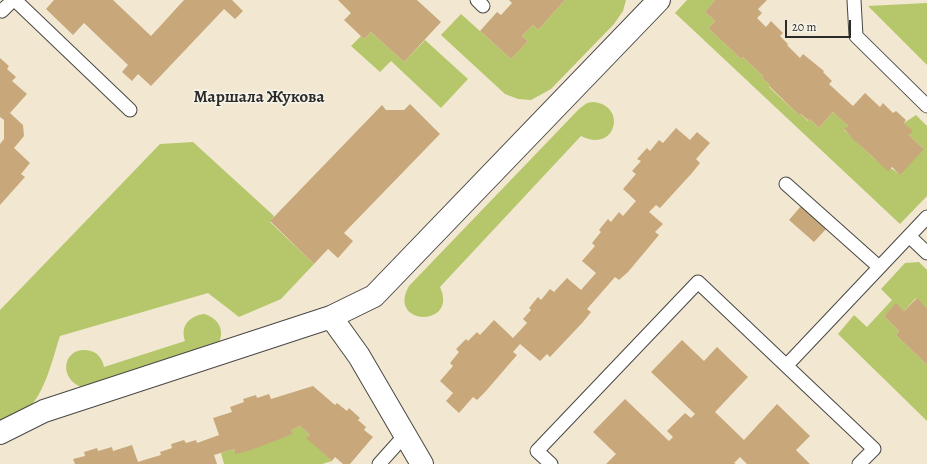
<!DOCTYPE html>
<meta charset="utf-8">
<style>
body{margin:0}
#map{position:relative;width:927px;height:464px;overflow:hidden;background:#f2e8d2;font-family:Alegreya,serif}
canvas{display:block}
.scale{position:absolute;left:785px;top:20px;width:66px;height:18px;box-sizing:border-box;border:2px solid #2b2b2b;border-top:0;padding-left:5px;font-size:12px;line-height:14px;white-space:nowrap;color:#2b2b2b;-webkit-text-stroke:3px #f7f3e8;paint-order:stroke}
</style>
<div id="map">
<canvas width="927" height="464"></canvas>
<div class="scale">20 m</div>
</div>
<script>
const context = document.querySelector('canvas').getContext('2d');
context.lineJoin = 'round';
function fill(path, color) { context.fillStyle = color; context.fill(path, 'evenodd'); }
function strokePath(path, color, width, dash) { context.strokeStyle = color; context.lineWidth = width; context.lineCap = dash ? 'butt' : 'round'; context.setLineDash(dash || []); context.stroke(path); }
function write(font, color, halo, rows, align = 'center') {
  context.font = font + ' Alegreya,serif'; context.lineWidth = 3; context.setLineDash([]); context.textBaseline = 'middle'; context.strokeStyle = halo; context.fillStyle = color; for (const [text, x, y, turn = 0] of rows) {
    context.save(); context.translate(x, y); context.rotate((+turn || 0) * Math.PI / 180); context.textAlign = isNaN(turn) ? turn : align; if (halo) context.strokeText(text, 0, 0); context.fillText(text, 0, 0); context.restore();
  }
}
const green = new Path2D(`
 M 565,0 L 626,0 L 623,11 L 614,24 L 551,89 L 531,100 L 518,99 L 505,94 L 441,35 L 461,14 L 511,59 L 528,41 L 522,36 L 533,25 L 538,30 Z
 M 687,0 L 715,0 L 705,12 L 715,21 L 708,28 L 741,59 L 743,57 L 763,76 L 762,78 L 770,85 L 769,87 L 800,116 L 801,114 L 808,121 L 810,119 L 819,128 L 833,112 L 848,126 L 844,130 C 855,139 864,150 876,160 C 883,166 892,167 899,174 L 923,148 L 909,135 L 912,131 L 904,123 L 916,115 L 927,126 L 927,196 L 900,224 L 675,13 Z
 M 927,3 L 927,65 L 868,6 Z
 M 371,32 L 404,62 L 425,40 L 468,79 L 441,108 L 391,61 L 380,72 L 351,46 L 361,36 L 364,39 Z
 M 593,102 C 628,105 616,154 581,136 L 440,287 C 459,328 386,326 409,286 L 579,109 L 587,103 Z
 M 193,142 L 274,216 L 270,222 L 314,264 L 281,299 L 239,317 L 208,293 L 60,336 C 53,357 45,394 28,408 C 21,414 9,417 0,421 L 0,310 L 160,144 Z
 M 919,262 L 927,270 L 927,308 L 916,298 L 904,311 L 896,304 L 884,316 L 899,331 L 896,335 L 927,365 L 927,421 L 838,334 L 854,315 L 867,327 L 892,300 L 881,289 L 905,263 Z
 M 204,314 C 218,318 225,329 219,343 L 84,388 C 56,380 63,344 91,351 C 98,353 103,360 104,367 L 185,341 C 180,326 189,316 204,314 Z
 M 300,426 L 310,435 L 307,438 L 332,461 L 322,464 L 224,464 L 221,453 L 234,449 L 235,453 L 292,434 L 291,430 Z`);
const building = new Path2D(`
 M 54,0 L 113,0 L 151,36 L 184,0 L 232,0 L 243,11 L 235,19 L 224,9 L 151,86 L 138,74 L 132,81 L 122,72 L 128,65 L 84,23 L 73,35 L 46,9 Z
 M 338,0 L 417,0 L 441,22 L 404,62 L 371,32 L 364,39 L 344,20 L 351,13 Z
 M 509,0 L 565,0 L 538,30 L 533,25 L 522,36 L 528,41 L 511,59 L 480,31 L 497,12 L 501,15 L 512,3 Z
 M 715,0 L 767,0 L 758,9 L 762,13 L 757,18 L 766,27 L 771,21 L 783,33 L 780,36 L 788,44 L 787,45 L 800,58 L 803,54 L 824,71 L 823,72 L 832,81 L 829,84 L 853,106 L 865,93 L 880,107 L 883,103 L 893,113 L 896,111 L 906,120 L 904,123 L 913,131 L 909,135 L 924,149 L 900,175 L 892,167 L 888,171 L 853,139 L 844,129 L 848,126 L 833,112 L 819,128 L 810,119 L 809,121 L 801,114 L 800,116 L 769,86 L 770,85 L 762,78 L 763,76 L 743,57 L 741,59 L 708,28 L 715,21 L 705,12 Z
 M 0,58 L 9,66 L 7,69 L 16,77 L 12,81 L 27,94 L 10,113 L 23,125 L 24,136 L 14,148 L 30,163 L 21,174 L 25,177 L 0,205 L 0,144 L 4,139 L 4,120 L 0,117 Z
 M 410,104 L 440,134 L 344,233 L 353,241 L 338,258 L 328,249 L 314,264 L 270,221 L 382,105 L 386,110 L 404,110 Z
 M 676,128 L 690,140 L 697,132 L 710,143 L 696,159 L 700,163 L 692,173 L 660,208 L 656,205 L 649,212 L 663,224 L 655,232 L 659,235 L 628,272 L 619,280 L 615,277 L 587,309 L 591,312 L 583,322 L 550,357 L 547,354 L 540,361 L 520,344 L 513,352 L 517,355 L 486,391 L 477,400 L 473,397 L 459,413 L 446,401 L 453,393 L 440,381 L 453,366 L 450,363 L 459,352 L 456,349 L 466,339 L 468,341 L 477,332 L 480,335 L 494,320 L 513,338 L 527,323 L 523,319 L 531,310 L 529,308 L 538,297 L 541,300 L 550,289 L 554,292 L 567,278 L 581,290 L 596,273 L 582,261 L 595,246 L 592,243 L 601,232 L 599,230 L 608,219 L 611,222 L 619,212 L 623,216 L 636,201 L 623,189 L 636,174 L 632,171 L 641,161 L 637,159 L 647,148 L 650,151 L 659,140 L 663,143 Z
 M 801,206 L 826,229 L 814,242 L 789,220 Z
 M 917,298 L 927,308 L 927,365 L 896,335 L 899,331 L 884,316 L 896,303 L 904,311 Z
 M 682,340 L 704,361 L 717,347 L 748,377 L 715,412 L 744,440 L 777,404 L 810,436 L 796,450 L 810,464 L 747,464 L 740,457 L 734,463 L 736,464 L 606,464 L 616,454 L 593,432 L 625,399 L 669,441 L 673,437 L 667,431 L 685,413 L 691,418 L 695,414 L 651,372 Z
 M 313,386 L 335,405 L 337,403 L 347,411 L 349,408 L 360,418 L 358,420 L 366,427 L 364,430 L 373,437 L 350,464 L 343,464 L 335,457 L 332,461 L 306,438 L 310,435 L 300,426 L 291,430 L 293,434 L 248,451 L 235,454 L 234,449 L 214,455 L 217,464 L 75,464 L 73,459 L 85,456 L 84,452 L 97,448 L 98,451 L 112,447 L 113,451 L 132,445 L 138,462 L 144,460 L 161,455 L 160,452 L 172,448 L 171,444 L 184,440 L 186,443 L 196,440 L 197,443 L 219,435 L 213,418 L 232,412 L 230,407 L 244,402 L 243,399 L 256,395 L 257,398 L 269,394 L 271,399 Z`);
const lane = new Path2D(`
 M 15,0 L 130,110
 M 477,0 L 483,6
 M 854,0 L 856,36 L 927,106
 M 0,10 L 2,11 L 13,0
 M 786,184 L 879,267
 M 909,236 L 927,253
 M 787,365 L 927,217
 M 379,464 L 405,435
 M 551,464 L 537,451 L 698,282 L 874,449 L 859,464`);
const street = new Path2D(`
 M 331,317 L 359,356 L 422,464
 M 0,433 L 44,411 L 331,317 L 374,296 L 659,0`);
const quarterNames = [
 ["Маршала Жукова",259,98]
];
fill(green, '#b5c76a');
fill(building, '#c8a77a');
strokePath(lane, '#494744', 15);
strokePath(street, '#494744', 24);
strokePath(lane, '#fff', 13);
strokePath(street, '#fff', 22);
write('bold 17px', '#2b2b2b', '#f7f3e8', quarterNames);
</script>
